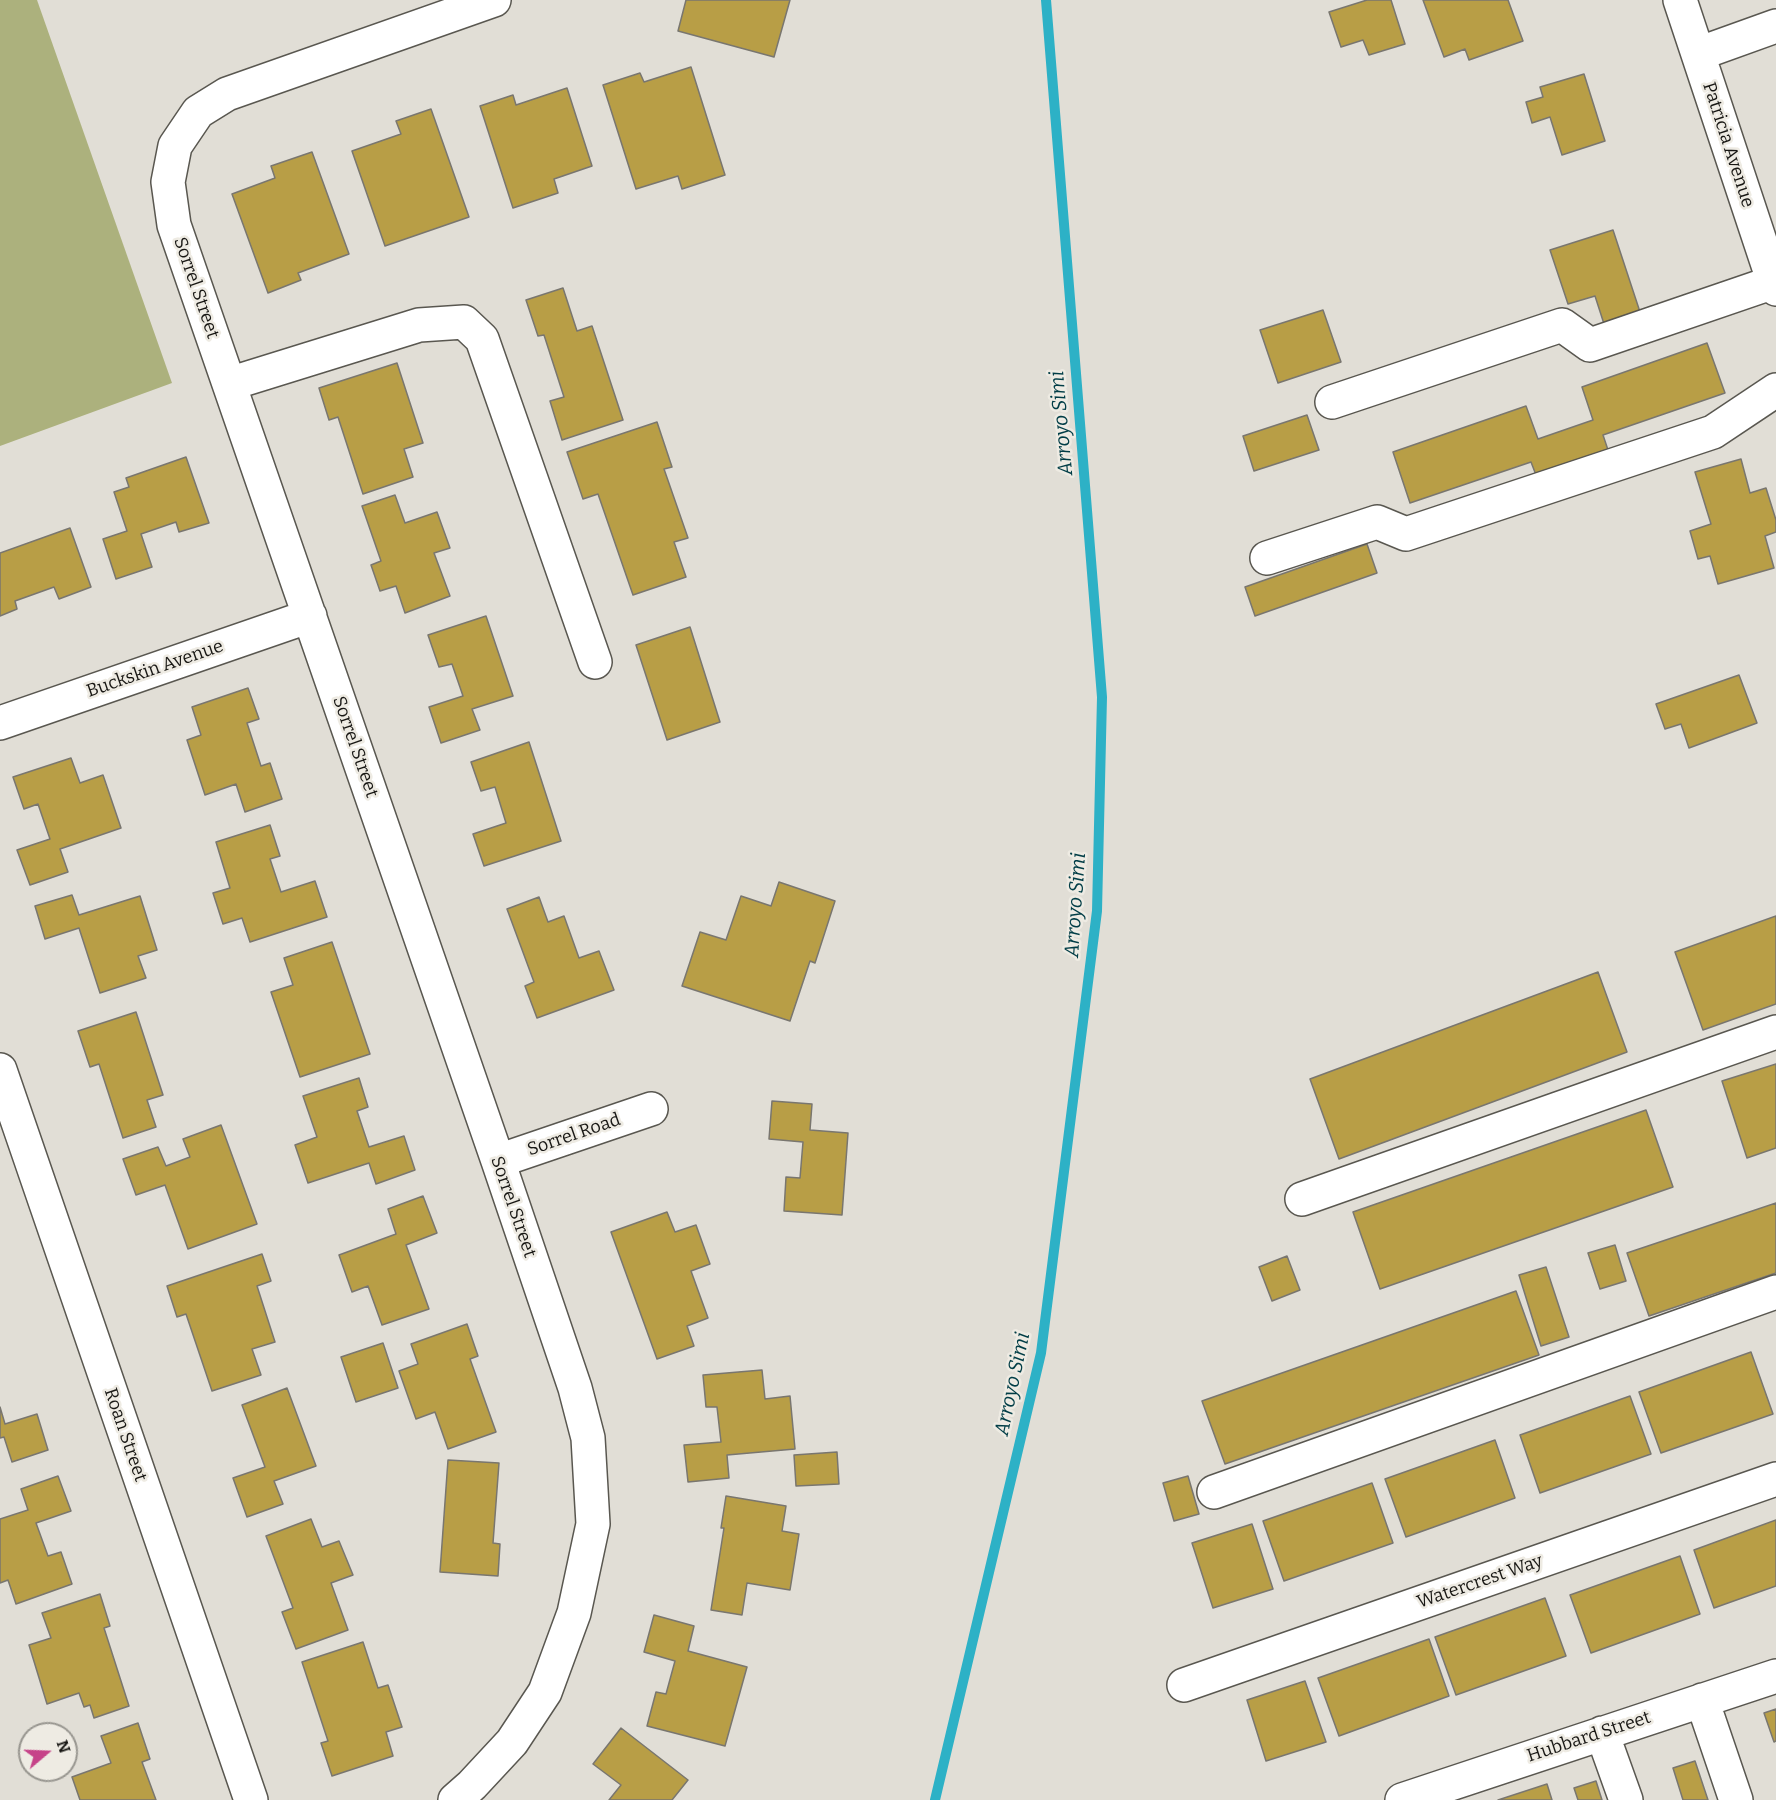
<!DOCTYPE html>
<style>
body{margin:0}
#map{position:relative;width:1776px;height:1800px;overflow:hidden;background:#e1ded6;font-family:Bitter,serif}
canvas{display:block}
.north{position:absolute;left:18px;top:1722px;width:60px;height:60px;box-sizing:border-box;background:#eeebe3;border:2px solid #989690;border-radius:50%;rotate:71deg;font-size:16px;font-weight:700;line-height:24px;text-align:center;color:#181714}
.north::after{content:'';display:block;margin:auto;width:21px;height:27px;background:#c64389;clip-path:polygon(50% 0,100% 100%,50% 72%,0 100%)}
</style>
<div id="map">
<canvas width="1776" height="1800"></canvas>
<div class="north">N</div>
</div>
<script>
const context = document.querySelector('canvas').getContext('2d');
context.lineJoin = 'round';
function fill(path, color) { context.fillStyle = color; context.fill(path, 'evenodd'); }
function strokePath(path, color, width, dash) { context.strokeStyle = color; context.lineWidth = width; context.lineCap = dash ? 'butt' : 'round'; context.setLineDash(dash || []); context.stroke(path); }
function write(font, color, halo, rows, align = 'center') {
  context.font = font + ' Bitter,serif'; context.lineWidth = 5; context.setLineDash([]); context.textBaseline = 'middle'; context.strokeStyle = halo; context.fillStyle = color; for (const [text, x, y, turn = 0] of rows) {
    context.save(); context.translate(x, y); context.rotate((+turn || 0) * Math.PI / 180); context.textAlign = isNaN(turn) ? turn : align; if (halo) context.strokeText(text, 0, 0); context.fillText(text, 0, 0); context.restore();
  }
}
const green = new Path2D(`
 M 0,0 L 37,0 L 172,383 L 0,446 Z`);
const stream = new Path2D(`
 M 935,1800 L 1041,1353 L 1097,911 L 1102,697 L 1046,0`);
const building = new Path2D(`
 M 686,0 L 790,0 L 774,57 L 678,31 Z
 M 1367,0 L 1391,0 L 1405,44 L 1369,55 L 1363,40 L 1341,47 L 1329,12 Z
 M 1423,0 L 1508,0 L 1523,41 L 1469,60 L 1465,49 L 1444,57 Z
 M 691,67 L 725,175 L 682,189 L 678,176 L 636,189 L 603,85 L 640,73 L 644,82 Z
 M 1584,74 L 1605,141 L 1562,155 L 1550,117 L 1532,123 L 1526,102 L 1543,97 L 1540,87 Z
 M 567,88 L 592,166 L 554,179 L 558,193 L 513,208 L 480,106 L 513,95 L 516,105 Z
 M 431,109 L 469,217 L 385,246 L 352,151 L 401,134 L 396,121 Z
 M 312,152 L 349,254 L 298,273 L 301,280 L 268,293 L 232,194 L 275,178 L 271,166 Z
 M 1613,230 L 1641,315 L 1605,327 L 1595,296 L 1568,304 L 1550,250 Z
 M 563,288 L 577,331 L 592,326 L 623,420 L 562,440 L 550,401 L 564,397 L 544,335 L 538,336 L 526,300 Z
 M 1323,310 L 1341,362 L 1278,383 L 1260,330 Z
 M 1707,343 L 1725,393 L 1603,435 L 1608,450 L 1536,475 L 1531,462 L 1410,503 L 1393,452 L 1526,406 L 1538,439 L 1593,420 L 1582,387 Z
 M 397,363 L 423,443 L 404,449 L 413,477 L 363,494 L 338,417 L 329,420 L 319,388 Z
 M 1307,415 L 1319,450 L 1254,471 L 1243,436 Z
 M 657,422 L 672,467 L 664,469 L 688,538 L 674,542 L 686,577 L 633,595 L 598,494 L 583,499 L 567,452 Z
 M 186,457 L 209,523 L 179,532 L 176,522 L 141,534 L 152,567 L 116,579 L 103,539 L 127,531 L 114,492 L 129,487 L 126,478 Z
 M 1741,459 L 1750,493 L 1766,488 L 1776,520 L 1776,532 L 1765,536 L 1774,568 L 1718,584 L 1710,556 L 1698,559 L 1690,531 L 1711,524 L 1695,472 Z
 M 395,495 L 405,523 L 437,512 L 450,548 L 434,553 L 450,596 L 405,613 L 396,586 L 380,591 L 371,565 L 381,561 L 362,506 Z
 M 70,528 L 91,587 L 59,599 L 54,587 L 15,601 L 17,609 L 0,616 L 0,553 Z
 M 1367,544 L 1377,573 L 1255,616 L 1245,587 Z
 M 486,616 L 513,696 L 472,709 L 480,730 L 441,743 L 429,707 L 463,696 L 452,664 L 439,667 L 428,635 Z
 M 690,627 L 720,722 L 667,740 L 636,645 Z
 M 1739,675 L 1757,723 L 1689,748 L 1681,724 L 1665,729 L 1656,704 Z
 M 248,688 L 259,719 L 247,723 L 261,766 L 270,763 L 282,799 L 245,812 L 236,784 L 205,795 L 187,740 L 201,735 L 192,707 Z
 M 529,742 L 561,841 L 484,866 L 473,834 L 506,823 L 495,787 L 481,791 L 471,762 Z
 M 71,758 L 80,783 L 103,775 L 121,828 L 60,849 L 68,872 L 30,885 L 17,850 L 50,839 L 38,804 L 24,809 L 13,777 Z
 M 270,825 L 280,856 L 270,859 L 281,892 L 315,881 L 327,917 L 250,942 L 242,918 L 223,924 L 213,893 L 230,888 L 216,842 Z
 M 779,882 L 835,901 L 815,963 L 810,961 L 790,1021 L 682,986 L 700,932 L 726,940 L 741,896 L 771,906 Z
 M 72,895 L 79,915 L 140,896 L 157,950 L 138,956 L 146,978 L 100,993 L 79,928 L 45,939 L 35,906 Z
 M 539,897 L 548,922 L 564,916 L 579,958 L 599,951 L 614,990 L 537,1018 L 525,986 L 534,982 L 507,909 Z
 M 1776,916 L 1776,1004 L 1703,1030 L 1675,952 Z
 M 332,942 L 370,1054 L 300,1077 L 271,992 L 293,985 L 284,958 Z
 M 1598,972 L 1627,1052 L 1339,1159 L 1310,1079 Z
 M 136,1012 L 163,1095 L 147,1100 L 156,1127 L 123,1138 L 99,1064 L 90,1067 L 78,1031 Z
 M 1776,1064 L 1776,1148 L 1747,1158 L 1722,1081 Z
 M 359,1078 L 368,1107 L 357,1111 L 369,1147 L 404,1136 L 415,1170 L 376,1184 L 369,1163 L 308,1183 L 295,1145 L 317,1137 L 303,1096 Z
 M 772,1101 L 812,1104 L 810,1130 L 848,1133 L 842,1215 L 784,1211 L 786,1177 L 800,1178 L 803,1142 L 769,1139 Z
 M 1646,1110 L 1673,1187 L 1380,1289 L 1353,1212 Z
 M 221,1125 L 257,1224 L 188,1249 L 165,1185 L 136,1195 L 123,1159 L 158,1147 L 166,1166 L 190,1157 L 183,1139 Z
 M 423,1196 L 437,1233 L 406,1245 L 429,1309 L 382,1325 L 368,1286 L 352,1292 L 339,1255 L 396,1234 L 388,1209 Z
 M 1776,1203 L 1776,1273 L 1649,1316 L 1627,1253 Z
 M 667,1212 L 675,1232 L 696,1225 L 710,1264 L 691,1271 L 708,1318 L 687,1326 L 694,1346 L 657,1359 L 611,1232 Z
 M 1615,1245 L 1626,1281 L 1600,1289 L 1588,1253 Z
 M 262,1254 L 271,1281 L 257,1286 L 275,1342 L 252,1349 L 261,1375 L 212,1391 L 186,1314 L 177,1317 L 167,1286 Z
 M 1287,1256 L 1300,1290 L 1272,1301 L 1259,1267 Z
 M 1546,1267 L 1569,1337 L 1541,1346 L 1519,1275 Z
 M 1516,1291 L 1539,1355 L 1225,1464 L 1202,1401 Z
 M 467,1324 L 478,1356 L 470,1359 L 496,1432 L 448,1449 L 435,1412 L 416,1419 L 399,1371 L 418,1364 L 411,1344 Z
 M 383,1343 L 398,1388 L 356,1402 L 341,1357 Z
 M 1751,1352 L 1773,1414 L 1661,1453 L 1639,1392 Z
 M 762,1370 L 765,1399 L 790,1396 L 795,1449 L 727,1455 L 729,1478 L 688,1482 L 684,1445 L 721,1442 L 717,1407 L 706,1407 L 703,1375 Z
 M 287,1388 L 316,1466 L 274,1481 L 283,1504 L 247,1517 L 233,1478 L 265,1467 L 242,1405 Z
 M 1630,1396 L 1651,1454 L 1540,1493 L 1520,1435 Z
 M 0,1407 L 5,1424 L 37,1414 L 48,1450 L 12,1462 L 4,1437 L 0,1438 Z
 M 1495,1440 L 1515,1498 L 1406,1537 L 1385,1479 Z
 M 837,1452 L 839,1484 L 796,1486 L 794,1455 Z
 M 448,1460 L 499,1463 L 493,1543 L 500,1544 L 498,1576 L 440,1572 Z
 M 58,1476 L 71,1511 L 36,1523 L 48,1556 L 61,1552 L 72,1584 L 16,1604 L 8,1580 L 0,1583 L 0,1519 L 28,1510 L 21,1489 Z
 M 1188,1476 L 1199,1514 L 1174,1521 L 1163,1483 Z
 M 1372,1483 L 1393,1543 L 1284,1581 L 1263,1521 Z
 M 726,1496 L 786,1506 L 782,1531 L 799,1534 L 790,1590 L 747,1583 L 742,1615 L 711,1610 L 724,1528 L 721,1528 Z
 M 311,1519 L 322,1547 L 339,1541 L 353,1575 L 331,1583 L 348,1630 L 296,1649 L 282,1612 L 293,1608 L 266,1536 Z
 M 1776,1520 L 1776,1586 L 1714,1608 L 1694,1550 Z
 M 1252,1524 L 1273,1589 L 1213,1608 L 1192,1543 Z
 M 1680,1556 L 1700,1614 L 1591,1653 L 1570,1595 Z
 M 100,1594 L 110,1626 L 104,1628 L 129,1706 L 94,1718 L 90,1705 L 84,1707 L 79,1693 L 47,1704 L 29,1645 L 51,1638 L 42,1613 Z
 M 1545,1598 L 1566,1656 L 1456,1695 L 1435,1637 Z
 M 654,1615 L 694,1626 L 688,1651 L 747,1667 L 725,1746 L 647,1726 L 656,1692 L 666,1694 L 675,1661 L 644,1652 Z
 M 1429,1639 L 1449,1696 L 1339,1736 L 1318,1678 Z
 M 363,1642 L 378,1688 L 388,1685 L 402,1727 L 386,1732 L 393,1756 L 332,1776 L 321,1743 L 328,1741 L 302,1662 Z
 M 1305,1681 L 1326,1742 L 1266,1761 L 1247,1700 Z
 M 1776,1709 L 1776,1741 L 1774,1742 L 1764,1713 Z
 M 138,1723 L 150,1759 L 142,1762 L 156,1800 L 80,1800 L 72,1777 L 111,1763 L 101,1736 Z
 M 621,1728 L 688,1780 L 672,1800 L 609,1800 L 621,1785 L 593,1764 Z
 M 1695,1761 L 1708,1800 L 1683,1800 L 1673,1768 Z
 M 1596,1781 L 1602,1800 L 1578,1800 L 1574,1788 Z
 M 1547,1784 L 1552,1800 L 1498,1800 Z`);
const minor = new Path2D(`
 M 1680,0 L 1776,289
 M 1698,54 L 1776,26
 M 229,384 L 419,325 L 464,322 L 482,339 L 595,662
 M 1332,402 L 1562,325 L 1590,345 L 1774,282
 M 1267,558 L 1377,522 L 1406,534 L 1713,432 L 1776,390
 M 0,723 L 310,616
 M 0,1070 L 251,1800
 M 498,1161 L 651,1109
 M 1302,1199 L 1776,1032
 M 1214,1492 L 1776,1292
 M 1184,1685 L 1776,1479
 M 1702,1700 L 1736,1800
 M 1602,1733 L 1626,1800
 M 455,1800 L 472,1785 L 512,1742 L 545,1692 L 574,1613 L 593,1524 L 588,1438 L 575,1388 L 498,1161 L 174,225 L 168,182 L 175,146 L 198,112 L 227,94 L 494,0
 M 1402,1800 L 1776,1676`);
const streetNames = [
 ["Patricia Avenue",1728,145,72],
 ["Sorrel Street",196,288,71],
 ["Buckskin Avenue",155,669,-19],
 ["Sorrel Street",355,747,71],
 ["Sorrel Road",574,1135,-19],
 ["Sorrel Street",513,1207,71],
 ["Roan Street",125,1435,71],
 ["Watercrest Way",1480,1582,-19],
 ["Hubbard Street",1589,1737,-18]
];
const waterNames = [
 ["Arroyo Simi",1062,423,-95],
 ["Arroyo Simi",1076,905,-86],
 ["Arroyo Simi",1013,1384,-78]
];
fill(green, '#acb17d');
strokePath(stream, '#2db1c6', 10);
fill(building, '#b89e46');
strokePath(building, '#79766f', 1.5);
strokePath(minor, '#595750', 36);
strokePath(minor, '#fff', 33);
write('18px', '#181714', '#eeebe3', streetNames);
write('italic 20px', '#013d46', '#eeebe3', waterNames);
</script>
